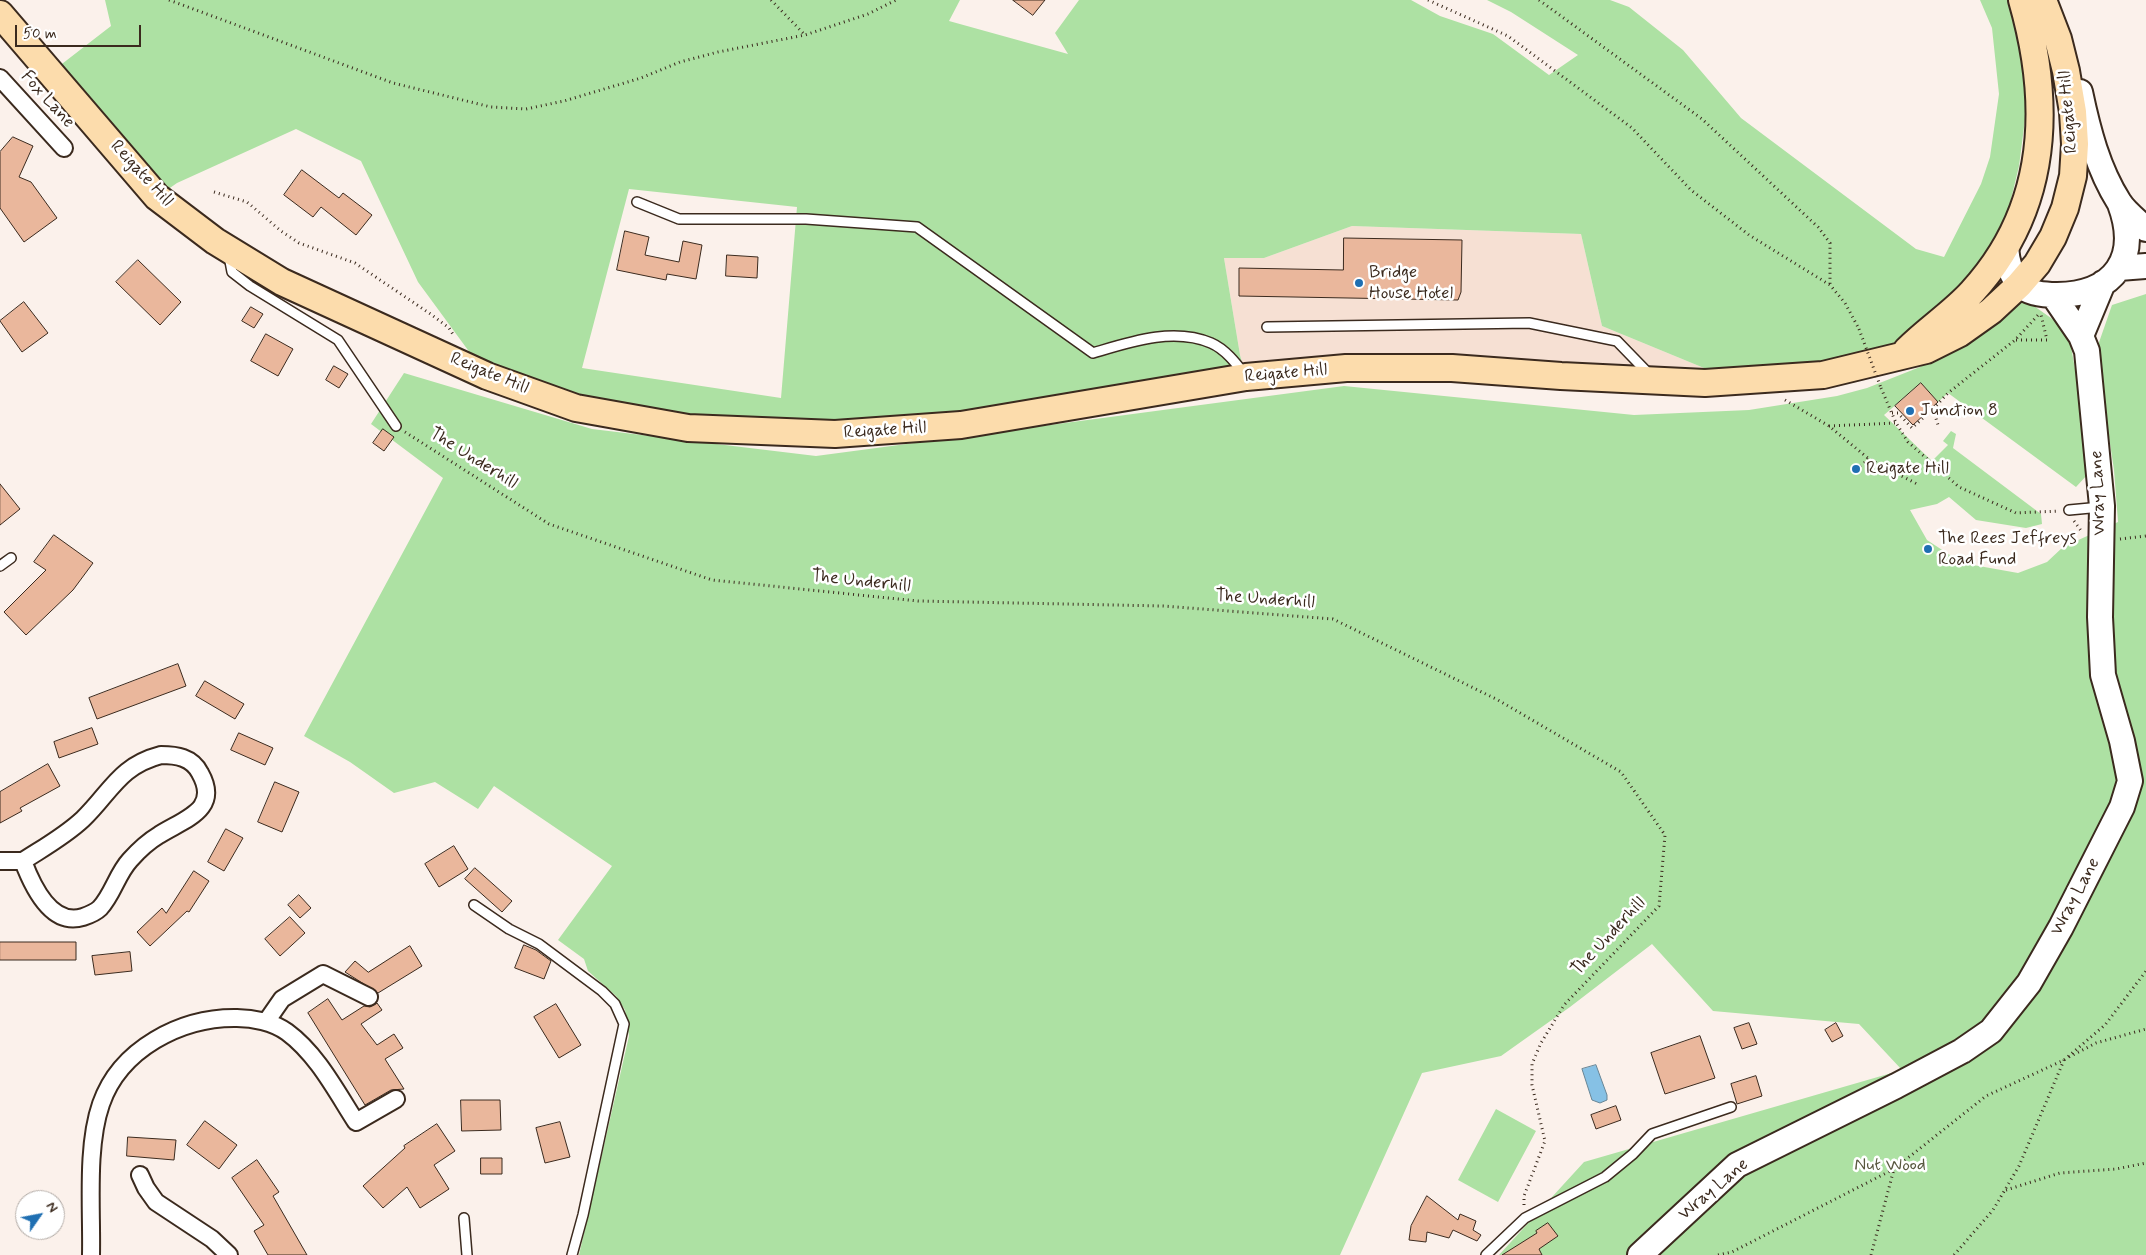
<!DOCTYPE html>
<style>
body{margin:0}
#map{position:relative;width:2146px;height:1255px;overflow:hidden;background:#fbf1eb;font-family:Mynerve,sans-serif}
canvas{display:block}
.north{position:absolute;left:15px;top:1190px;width:50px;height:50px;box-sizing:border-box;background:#fff;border:1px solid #b1aaa5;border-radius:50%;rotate:57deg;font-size:14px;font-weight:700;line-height:20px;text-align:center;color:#3b2a1e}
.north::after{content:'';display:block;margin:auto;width:18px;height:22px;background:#1f6fb2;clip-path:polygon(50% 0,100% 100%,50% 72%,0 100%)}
.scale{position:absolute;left:15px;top:25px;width:126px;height:22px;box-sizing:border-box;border:2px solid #3b2a1e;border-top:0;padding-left:6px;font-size:15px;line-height:18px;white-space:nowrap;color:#3b2a1e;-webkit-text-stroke:4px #fff;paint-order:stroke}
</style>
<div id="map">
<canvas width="2146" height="1255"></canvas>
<div class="north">N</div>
<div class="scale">50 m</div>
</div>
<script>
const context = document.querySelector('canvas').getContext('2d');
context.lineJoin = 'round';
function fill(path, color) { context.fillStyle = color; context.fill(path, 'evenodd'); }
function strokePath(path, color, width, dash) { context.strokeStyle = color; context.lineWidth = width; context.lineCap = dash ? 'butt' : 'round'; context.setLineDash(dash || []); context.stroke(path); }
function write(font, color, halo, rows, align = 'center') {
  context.font = font + ' Mynerve,sans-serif'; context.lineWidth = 5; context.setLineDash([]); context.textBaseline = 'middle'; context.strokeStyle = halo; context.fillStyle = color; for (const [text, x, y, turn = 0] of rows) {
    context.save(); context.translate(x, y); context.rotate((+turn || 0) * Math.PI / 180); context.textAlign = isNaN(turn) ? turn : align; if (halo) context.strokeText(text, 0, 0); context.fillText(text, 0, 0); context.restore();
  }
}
const built = new Path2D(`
 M 1352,226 L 1581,234 L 1602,326 L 1704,368 L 1705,383 L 1246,377 L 1240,355 L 1224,258 L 1264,258 Z`);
const green = new Path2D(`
 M 105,0 L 960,0 L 949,21 L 1068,54 L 1055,33 L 1079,0 L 1411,0 L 1440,16 L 1493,34 L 1549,75 L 1578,55 L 1511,12 L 1487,0 L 1610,0 L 1629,7 L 1683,50 L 1741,118 L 1916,249 L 1944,257 L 1981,184 L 1990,157 L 1999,94 L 1992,28 L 1980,0 L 2011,0 L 2022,44 L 2027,104 L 2019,166 L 2008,212 L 1983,257 L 1951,299 L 1902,356 L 1705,383 L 1704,368 L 1602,326 L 1581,234 L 1352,226 L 1264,258 L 1224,258 L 1240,355 L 1246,377 L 961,425 L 688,428 L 487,376 L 418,282 L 361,161 L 296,129 L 177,183 L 157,197 L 58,67 L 111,26 ZM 629,189 L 797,207 L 781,398 L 582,368 Z
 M 2146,294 L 2146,1255 L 1499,1255 L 1584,1162 L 1902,1070 L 1859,1024 L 1713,1011 L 1652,944 L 1570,1007 L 1501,1056 L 1422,1073 L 1340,1255 L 579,1255 L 629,1036 L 625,1010 L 616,996 L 588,971 L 584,959 L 558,940 L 612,866 L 494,786 L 478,809 L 435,782 L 394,793 L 350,762 L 304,736 L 443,478 L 371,424 L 404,373 L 592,429 L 816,456 L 1344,386 L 1634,415 L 1749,410 L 1837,396 L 1867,388 L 1920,367 L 2024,299 L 2068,330 L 2079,391 L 2088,474 L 2076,487 L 1948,393 L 1938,402 L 1921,383 L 1884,415 L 1932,461 L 1948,445 L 1943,441 L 1951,431 L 1956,434 L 1953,448 L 2041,514 L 2042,524 L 2026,528 L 1976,520 L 1949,497 L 1937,504 L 1910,510 L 1927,540 L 1962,563 L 2018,573 L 2047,562 L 2063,547 L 2118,522 L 2114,470 L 2096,351 L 2112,305 Z
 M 1496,1109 L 1536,1131 L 1498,1202 L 1458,1180 Z`);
const water = new Path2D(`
 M 1596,1065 L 1607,1095 L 1607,1100 L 1600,1103 L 1592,1100 L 1582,1069 Z`);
const building = new Path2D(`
 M 1013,0 L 1045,0 L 1033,15 Z
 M 13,137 L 33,146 L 19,177 L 31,182 L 57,218 L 24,242 L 0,208 L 0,152 Z
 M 302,170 L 339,198 L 343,193 L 372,215 L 356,235 L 321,207 L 313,217 L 284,195 Z
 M 625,231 L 649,237 L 645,255 L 679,262 L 683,241 L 702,245 L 696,279 L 667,274 L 666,280 L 617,270 Z
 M 1344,238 L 1462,240 L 1461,292 L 1458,300 L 1239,296 L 1239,268 L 1343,270 Z
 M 727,255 L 758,257 L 757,278 L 726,276 Z
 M 138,260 L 181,302 L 160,325 L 116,282 Z
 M 24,302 L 48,333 L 22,352 L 0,321 Z
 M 251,307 L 263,314 L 254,328 L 242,321 Z
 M 266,334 L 293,349 L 278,376 L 251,361 Z
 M 334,366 L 348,374 L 339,388 L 326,380 Z
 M 1921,383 L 1938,402 L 1913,425 L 1895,406 Z
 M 383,429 L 394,437 L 384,451 L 373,443 Z
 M 0,484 L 20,509 L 0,525 Z
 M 54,535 L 93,563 L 73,590 L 26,635 L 4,612 L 46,570 L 34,562 Z
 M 178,664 L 186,686 L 97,719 L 89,698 Z
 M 205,681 L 244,704 L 235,719 L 196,696 Z
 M 92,728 L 98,744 L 59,758 L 54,742 Z
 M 239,733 L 273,748 L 265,765 L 231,750 Z
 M 48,764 L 60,786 L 20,808 L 22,811 L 0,823 L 0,792 Z
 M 275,782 L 299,792 L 282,832 L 258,822 Z
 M 226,829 L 243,838 L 224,871 L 208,862 Z
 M 454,846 L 468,869 L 439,887 L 425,864 Z
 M 475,868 L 512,901 L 502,912 L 465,879 Z
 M 194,871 L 209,881 L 189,912 L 187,911 L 150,946 L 137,932 L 162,908 L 166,913 Z
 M 299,895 L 311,908 L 300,918 L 288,905 Z
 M 290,917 L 305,933 L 280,956 L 265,939 Z
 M 0,942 L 76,942 L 76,960 L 0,960 Z
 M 524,945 L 536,950 L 551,961 L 544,979 L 515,968 Z
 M 410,946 L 422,966 L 378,993 L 345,972 L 355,961 L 368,972 Z
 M 130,952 L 132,971 L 95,975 L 92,956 Z
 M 328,999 L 342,1020 L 364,1006 L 370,1007 L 377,1003 L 382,1010 L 361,1024 L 377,1045 L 394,1034 L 403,1048 L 385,1059 L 404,1089 L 391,1090 L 365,1105 L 308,1013 Z
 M 556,1004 L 581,1045 L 559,1058 L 534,1017 Z
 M 1749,1023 L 1757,1044 L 1742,1049 L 1734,1028 Z
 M 1836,1023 L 1843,1036 L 1832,1042 L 1825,1030 Z
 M 1700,1036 L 1715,1078 L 1665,1094 L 1651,1053 Z
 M 1756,1076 L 1762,1096 L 1737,1104 L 1731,1084 Z
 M 461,1100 L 500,1100 L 501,1130 L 462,1131 Z
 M 1616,1106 L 1621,1120 L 1596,1129 L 1591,1115 Z
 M 205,1121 L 237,1145 L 219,1169 L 187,1145 Z
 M 560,1122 L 570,1157 L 545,1163 L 536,1128 Z
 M 437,1124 L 455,1151 L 434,1165 L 449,1189 L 420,1208 L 407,1187 L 383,1208 L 363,1186 L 405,1148 L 404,1146 Z
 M 128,1137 L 176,1140 L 174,1160 L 127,1156 Z
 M 481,1158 L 502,1158 L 502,1174 L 481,1174 Z
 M 257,1160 L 279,1192 L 273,1196 L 307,1255 L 268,1255 L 254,1231 L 264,1225 L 232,1178 Z
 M 1427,1196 L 1458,1220 L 1460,1214 L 1476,1221 L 1473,1230 L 1481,1235 L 1477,1241 L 1453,1230 L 1449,1238 L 1427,1232 L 1426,1242 L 1409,1240 L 1411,1226 Z
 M 1548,1223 L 1558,1236 L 1539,1249 L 1542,1255 L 1502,1255 L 1537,1233 L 1536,1231 Z`);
const path = new Path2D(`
 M 169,0 L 393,83 L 491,107 L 526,109 L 564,101 L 641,78 L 680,62 L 718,52 L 805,35 L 868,14 L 896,0
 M 771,0 L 805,35
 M 1428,0 L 1508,36 L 1632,128 L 1691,190 L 1749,235 L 1830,285 L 1845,303 L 1859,329
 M 1539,0 L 1702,119 L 1818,227 L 1830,243 L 1830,285
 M 214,192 L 247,202 L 281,231 L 299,243 L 355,263 L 432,315 L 449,328 L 454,336
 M 2016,340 L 2047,340 L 2041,315
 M 1881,388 L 1896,423 L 1908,442 L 1959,487 L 2016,513 L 2059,511
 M 1785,400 L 1829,426 L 1869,459 L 1919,485
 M 1933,409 L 1948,393 L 2015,340 L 2040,313
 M 1892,413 L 1898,413 L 1912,428 L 1933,409 L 1938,425
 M 1829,426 L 1896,423
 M 405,432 L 549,524 L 712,580 L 918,601 L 1163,606 L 1333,619 L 1498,700 L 1621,772 L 1665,835 L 1659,906 L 1564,1005 L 1541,1043 L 1532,1064 L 1532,1085 L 1545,1141 L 1524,1196 L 1524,1205
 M 1860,466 L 1869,459
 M 2074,521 L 2082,532
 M 2120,539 L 2146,536
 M 2069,1057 L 2096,1043 L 2146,1029
 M 2006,1190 L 2060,1173 L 2116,1169 L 2146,1163
 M 1718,1255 L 1732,1252 L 1894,1169 L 1986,1096 L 2064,1060 L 2105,1025 L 2146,971
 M 1871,1255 L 1894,1169
 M 1954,1255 L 1993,1210 L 2019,1166 L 2064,1060`);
const lane = new Path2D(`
 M 637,202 L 679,219 L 806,219 L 917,227 L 1093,353 C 1130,342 1173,327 1211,343 C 1225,349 1236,363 1245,375
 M 229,256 L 232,272 L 250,286 L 338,340 L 396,426
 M 1267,327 L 1529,323 L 1617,341 L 1649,374
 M 2069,510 L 2101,507
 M 0,566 L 11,558
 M 474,905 L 509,929 L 539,944 L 602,991 L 615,1004 L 624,1024 L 583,1215 L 572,1255
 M 464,1218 L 467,1255
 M 1486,1255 L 1525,1218 L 1605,1177 L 1633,1154 L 1652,1134 L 1731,1107`);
const street = new Path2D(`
 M 0,78 L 64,148
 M 161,755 C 176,755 192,757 200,773 C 221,810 184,819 159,835 C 149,841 138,851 130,860 C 117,874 113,894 100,908 C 96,912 89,915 83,917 C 51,927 32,885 23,861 C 43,848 65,836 83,819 C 111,792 119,766 161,755 Z
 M 0,861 L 23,861
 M 266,1022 L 282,999 L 323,974 L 369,997
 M 140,1175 L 146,1188 L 156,1202 L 212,1239 L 229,1255
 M 91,1255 C 92,1209 86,1147 101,1104 C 120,1049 181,1017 237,1018 C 253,1018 273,1022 287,1032 C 317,1054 336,1091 356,1122 L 396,1099`);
const secondary = new Path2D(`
 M 2080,92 C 2088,130 2098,169 2119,202 C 2125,212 2137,221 2146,229
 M 2006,248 C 2007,260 2011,278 2021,286 C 2030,294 2046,295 2057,295 C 2115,294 2140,258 2120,204
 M 2119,268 L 2146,266
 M 2081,336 L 2103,283
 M 1640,1255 L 1737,1165 L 1896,1086 L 1962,1051 L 1991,1031 L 2029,983 L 2061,927 L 2122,807 L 2130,781 L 2122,741 L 2103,675 L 2100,617 L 2102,506 L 2087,351 L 2081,336 L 2053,295`);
const primary = new Path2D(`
 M 0,14 L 157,197 L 215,241 L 282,282 L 487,376 L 576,408 L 688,428 L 835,434 L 961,425 L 1246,377 L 1346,368 L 1452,368 L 1561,376 L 1705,383 L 1823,375 L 1926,350 L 1960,333 L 1991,311 L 2019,285 L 2037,264 L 2053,237 L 2065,208 L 2073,176 L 2075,144 L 2073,112 L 2066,71 L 2058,39 L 2043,0
 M 1907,350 C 1928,329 1953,313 1972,292 C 2049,208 2052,104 2022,0`);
const pathBridge = new Path2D(`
 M 1859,329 L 1881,388`);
const markers = [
 [1359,283,5,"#1f6fb2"],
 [1910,411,5,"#1f6fb2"],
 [1856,469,5,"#1f6fb2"],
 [1928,549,5,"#1f6fb2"]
];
const streetNames = [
 ["Fox Lane",47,100,48],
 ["Reigate Hill",2069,112,-95],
 ["Reigate Hill",141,174,47],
 ["Reigate Hill",489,374,22],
 ["Reigate Hill",1286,374,-5],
 ["Reigate Hill",885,431,-4],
 ["The Underhill",473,459,32],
 ["Wray Lane",2099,493,-92],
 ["The Underhill",861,582,6],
 ["The Underhill",1265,600,4],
 ["Wray Lane",2076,897,-62],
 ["The Underhill",1609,937,-47],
 ["Wray Lane",1714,1190,-40]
];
const poiNames = [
 ["Bridge",1369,273],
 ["House Hotel",1369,294],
 ["Junction 8",1920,411],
 ["Reigate Hill",1866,469],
 ["The Rees Jeffreys",1938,539],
 ["Road Fund",1938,560]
];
const parkNames = [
 ["Nut Wood",1890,1166]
];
fill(built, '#f6e0d3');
fill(green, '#ade1a3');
fill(water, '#86c1e5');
strokePath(water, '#688595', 1);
fill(building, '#eab79c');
strokePath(building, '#3b2a1e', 1);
strokePath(lane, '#3b2a1e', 12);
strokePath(street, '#3b2a1e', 20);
strokePath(secondary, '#3b2a1e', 28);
strokePath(primary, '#3b2a1e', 30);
strokePath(path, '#3b2a1e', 3, [1, 4]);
strokePath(lane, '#fff', 9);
strokePath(street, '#fff', 16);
strokePath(secondary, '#fff', 24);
strokePath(primary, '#fcdcac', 26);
strokePath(pathBridge, '#3b2a1e', 3, [1, 4]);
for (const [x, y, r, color] of markers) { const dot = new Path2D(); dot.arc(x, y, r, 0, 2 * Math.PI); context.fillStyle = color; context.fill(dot); strokePath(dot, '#fff', 2); }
write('18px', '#3b2a1e', '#fff', streetNames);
write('18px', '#3b2a1e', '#fff', poiNames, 'left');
write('18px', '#58583f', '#fff', parkNames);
</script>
